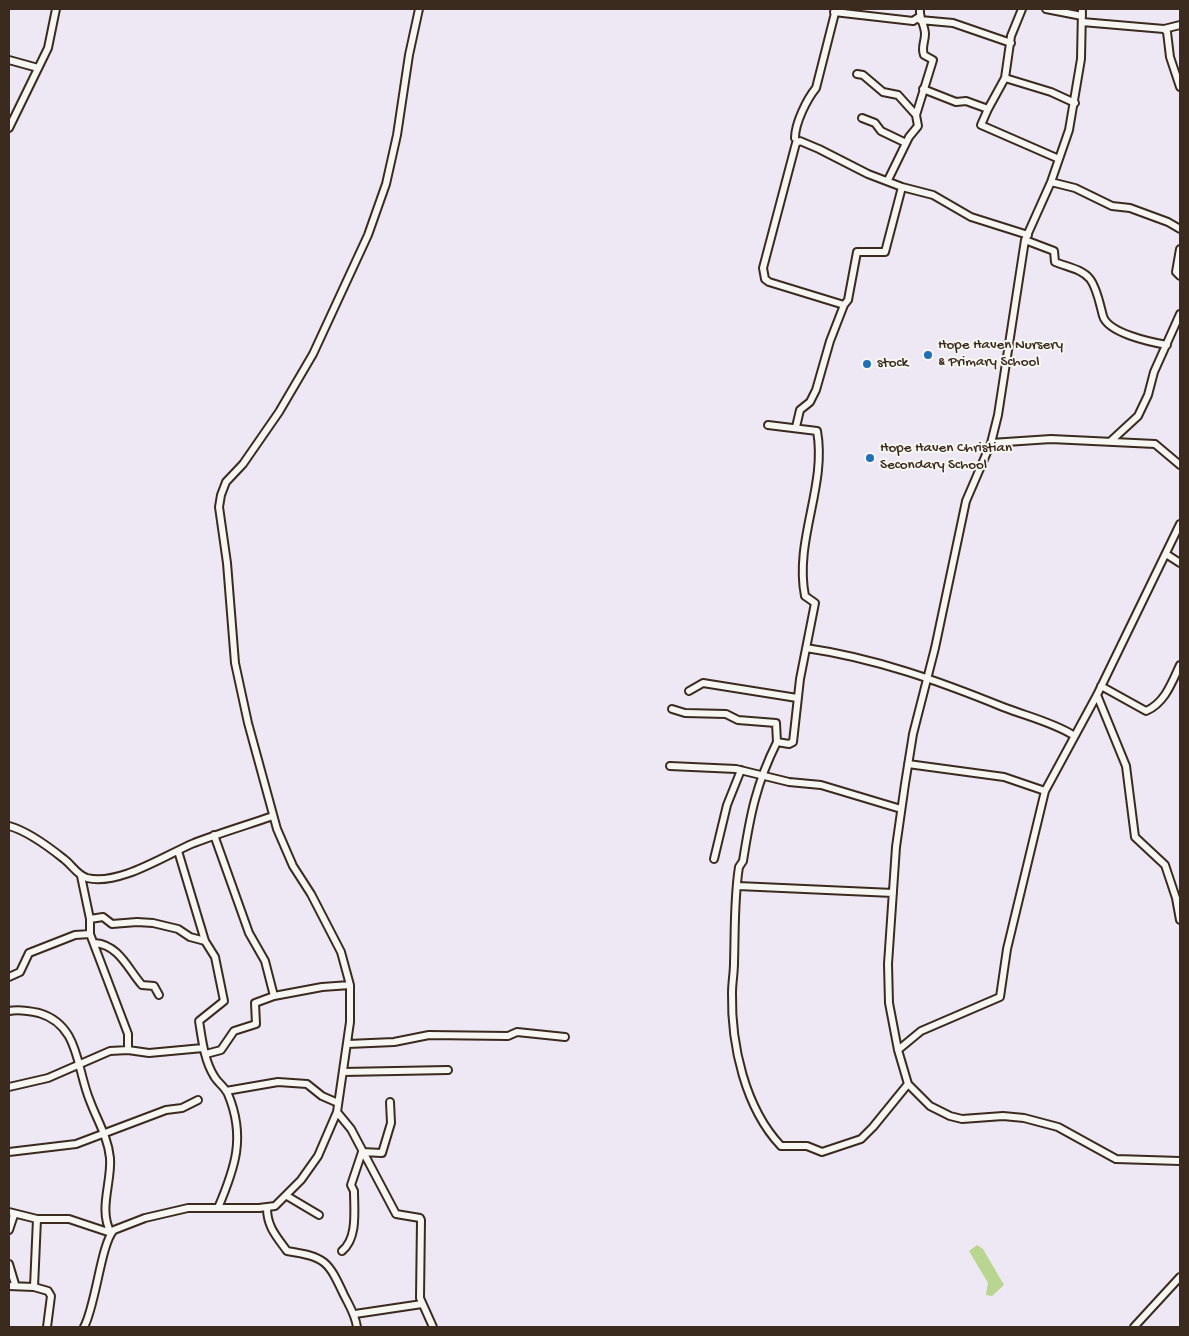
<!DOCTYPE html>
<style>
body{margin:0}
#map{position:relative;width:1189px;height:1336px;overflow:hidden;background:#eee8f4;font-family:"Gochi Hand",sans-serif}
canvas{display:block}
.frame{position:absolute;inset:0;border:10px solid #3b2a1e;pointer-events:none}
</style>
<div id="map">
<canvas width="1189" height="1336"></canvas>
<div class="frame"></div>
</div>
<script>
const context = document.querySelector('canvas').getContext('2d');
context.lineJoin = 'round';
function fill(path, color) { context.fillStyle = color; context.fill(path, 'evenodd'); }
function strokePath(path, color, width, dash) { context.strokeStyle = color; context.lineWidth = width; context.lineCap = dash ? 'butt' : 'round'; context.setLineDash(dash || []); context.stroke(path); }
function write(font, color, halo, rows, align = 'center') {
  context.font = font + ' "Gochi Hand",sans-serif'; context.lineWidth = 4; context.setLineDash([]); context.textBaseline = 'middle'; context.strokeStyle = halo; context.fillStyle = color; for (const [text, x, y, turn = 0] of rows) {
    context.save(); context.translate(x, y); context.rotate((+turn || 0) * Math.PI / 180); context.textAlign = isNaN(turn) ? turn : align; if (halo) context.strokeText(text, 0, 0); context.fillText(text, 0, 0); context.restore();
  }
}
const green = new Path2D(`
 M 977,1245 L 983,1249 L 1004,1285 L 992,1296 L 986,1295 L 988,1283 L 969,1251 Z`);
const minor = new Path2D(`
 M 1046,9 L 1082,16
 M 1082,9 L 1081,59 L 1069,130 L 1051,182 L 1025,240 L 998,415 L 991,443 L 966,501 L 935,648 L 913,734 L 905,784 L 896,847 L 888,964 L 889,1003 L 898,1050 L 908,1084 L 930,1106 L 950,1116 L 962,1119 L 1003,1116 L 1024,1118 L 1058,1127 L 1116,1159 L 1180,1161
 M 834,12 L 913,21 L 919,17
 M 920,20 L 953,23 L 1011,43
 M 1082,22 L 1164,29 L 1167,32 L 1170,57 L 1180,87
 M 1164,29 L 1180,25
 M 9,60 L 38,68
 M 857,74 L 863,75 L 883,92 L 898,95 L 916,115
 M 1005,78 L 1051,92 L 1075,103
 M 923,89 L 956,102 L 966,101 L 988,109 L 1005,78 L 1011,36 L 1022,9
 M 988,109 L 981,125 L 1059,159
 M 862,118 L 875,123 L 881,131 L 906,143
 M 9,128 L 48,48 L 56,9
 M 795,138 C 795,123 807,99 816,88 L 836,9
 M 888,180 L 909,137 L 918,126 L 916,115 L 933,60 L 924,55 C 921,47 925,42 925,34 C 925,25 919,19 920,9
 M 1051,182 L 1075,188 L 1112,206 L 1130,208 L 1168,222 L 1180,229
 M 1025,240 L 1054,251 L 1055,262 C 1067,267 1082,269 1090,279 C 1097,288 1100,305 1103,316 C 1108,333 1150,342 1167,345
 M 1180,249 L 1176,272 L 1180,276
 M 844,305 L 769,282 L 765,279 L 763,268 L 796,143 L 800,141 L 819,149 L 868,174 L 902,187 L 933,195 L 971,217 L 1028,235
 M 768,425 L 817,431 C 827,486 794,540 805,596 L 815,603 L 800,679 L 793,742 L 789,744 L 777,742 C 756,784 750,816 743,861 L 739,867 C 734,898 735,931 734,963 C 734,973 732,983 732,993 C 731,1045 745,1108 781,1146 L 807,1146 L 822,1152 L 861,1139 L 873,1127 L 908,1084
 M 796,427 L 800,410 L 810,402 L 816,390 L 830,341 L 844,305 L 848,300 L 857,252 L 885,252 L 902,187
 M 1112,440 L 1138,416 L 1148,395 L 1154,372 L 1180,314
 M 991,443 L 1051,439 L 1155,444 L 1180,465
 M 1166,554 L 1180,563
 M 806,648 C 875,658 939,681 1003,707 C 1026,716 1052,722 1073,735
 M 1101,686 L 1146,711 C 1165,703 1172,682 1180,665
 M 689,691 L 703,683 L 797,698
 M 1097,695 L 1126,766 L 1135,837 L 1165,865 L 1176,898 L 1180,920
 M 672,709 L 685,713 L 726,714 L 738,720 L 776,723 L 777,742
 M 908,764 L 1004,777 L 1045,791
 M 670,766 L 736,769 L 789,782 L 821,785 L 901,809
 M 9,826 C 28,831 49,847 64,859 C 72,865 77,875 87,878 C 119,886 165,855 194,843 C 220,833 247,825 273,816
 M 214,835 L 249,933 L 265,961 L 274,996
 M 178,851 L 205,941 L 215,957 L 224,1001 L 199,1021 C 202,1039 204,1060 214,1076 C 218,1083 225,1087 228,1094 C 246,1137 235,1168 218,1208
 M 714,859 L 727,805 L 741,770
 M 738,886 L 893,893
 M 90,919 L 103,917 L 112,924 L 137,922 L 153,923 L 178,929 L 190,937 L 205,941
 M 95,943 C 119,945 128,969 142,985 L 154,986 L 159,995
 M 9,977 L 20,972 L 29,953 L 75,935 L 90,934
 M 9,1011 C 18,1009 30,1011 39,1013 C 80,1025 76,1068 90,1101 C 97,1120 108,1137 110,1158 C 112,1182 98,1210 111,1233
 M 348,1044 L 394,1042 L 429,1035 L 508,1036 L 517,1032 L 565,1037
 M 128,1050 L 149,1053 L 203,1048
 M 898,1050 L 921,1031 L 1000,997 L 1007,949 L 1045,791 L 1097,695 L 1180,524
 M 206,1054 L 221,1050 L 234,1031 L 256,1024 L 255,1003 L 274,996 L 322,987 L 350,985
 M 343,1072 L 448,1070
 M 9,1087 L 48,1078 L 110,1051 L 128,1050 L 128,1034 L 90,934 L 90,919 L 81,876
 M 226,1091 L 278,1082 L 307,1084 L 322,1096 L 338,1103
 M 337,1112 L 351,1129 L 396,1214 L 420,1218 L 421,1220 L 420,1298 L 433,1327
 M 9,1152 L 76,1144 L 166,1110 L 182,1108 L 198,1100
 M 287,1196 L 319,1215
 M 267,1208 C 267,1227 277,1237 287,1251 C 326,1257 328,1261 344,1295 C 350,1307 355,1314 357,1327
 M 9,1212 L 37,1219 L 69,1219 L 111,1233
 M 9,1230 L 14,1215
 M 342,1251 C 358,1238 354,1210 354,1191 L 351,1185 L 362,1152 L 382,1153 L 391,1123 L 390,1102
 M 9,1264 L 15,1284
 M 9,1286 L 34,1287 L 37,1219
 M 34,1287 L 48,1291 L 51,1296 L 47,1327
 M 355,1314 L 422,1304
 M 84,1327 C 96,1305 101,1243 114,1230 L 145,1218 L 188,1208 L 259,1208 L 275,1206 L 301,1180 L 318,1156 L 337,1112 L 350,1022 L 350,985 L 341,952 L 311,894 L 293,866 L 277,829 L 248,723 L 235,663 L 227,563 L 219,507 L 221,495 L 226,482 L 243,464 L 279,412 L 313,354 L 368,235 L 386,184 L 397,135 L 409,55 L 419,9
 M 1134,1327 L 1180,1277`);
const markers = [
 [928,355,5,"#1f6fb2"],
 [867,364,5,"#1f6fb2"],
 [870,458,5,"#1f6fb2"]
];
const poiNames = [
 ["Hope Haven Nursery",938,346],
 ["& Primary School",938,363],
 ["stock",877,364],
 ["Hope Haven Christian",880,449],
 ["Secondary School",880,466]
];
fill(green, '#b8d68f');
strokePath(minor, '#3b2a1e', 10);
strokePath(minor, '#f6f6f2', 6);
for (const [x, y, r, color] of markers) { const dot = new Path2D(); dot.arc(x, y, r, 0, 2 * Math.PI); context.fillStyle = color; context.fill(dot); strokePath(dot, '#f6f6f2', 2); }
write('15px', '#3b2a1e', '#f6f6f2', poiNames, 'left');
</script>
